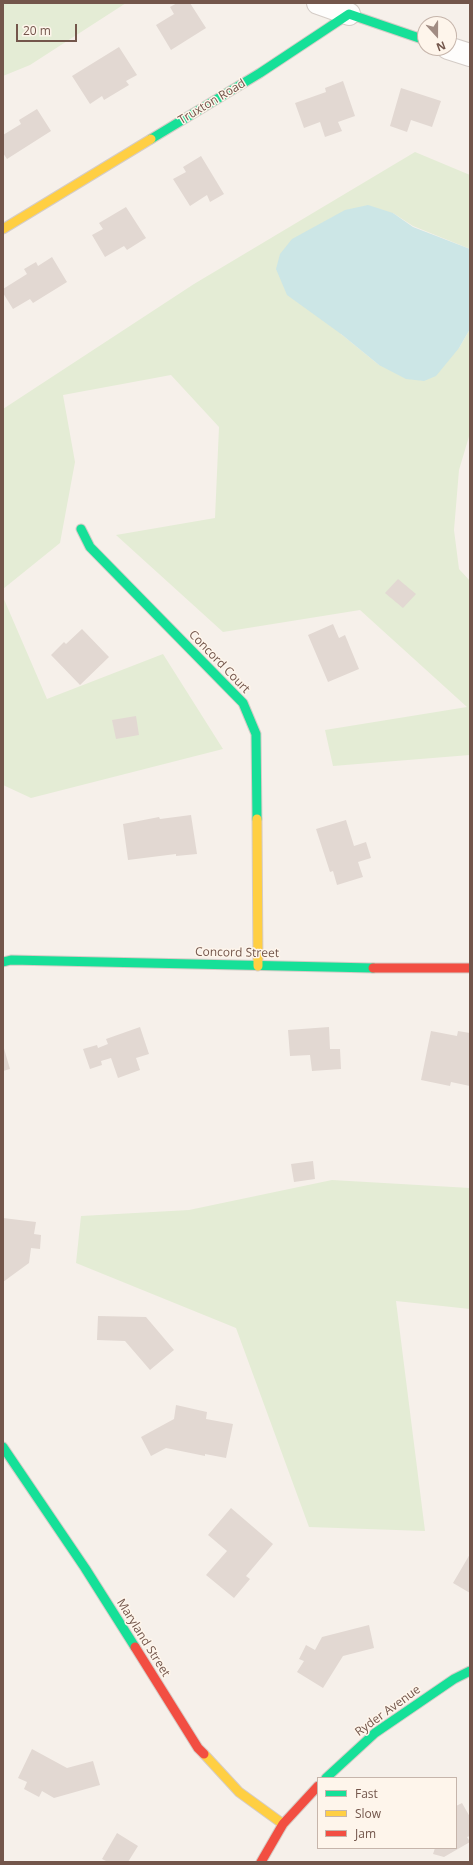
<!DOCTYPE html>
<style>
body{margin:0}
#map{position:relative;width:473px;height:1865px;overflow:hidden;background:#f6f0ea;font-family:"Open Sans",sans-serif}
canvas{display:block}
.frame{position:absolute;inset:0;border:4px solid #73564b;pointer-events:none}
.legend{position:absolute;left:317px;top:1777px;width:140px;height:72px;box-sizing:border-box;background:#fef5eb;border:1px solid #c6b5ab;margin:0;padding:5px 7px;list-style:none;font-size:12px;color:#73564b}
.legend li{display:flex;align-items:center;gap:8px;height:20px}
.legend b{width:20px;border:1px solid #c6b5ab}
.north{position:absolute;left:417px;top:16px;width:40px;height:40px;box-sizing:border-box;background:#fef5eb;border:1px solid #c6b5ab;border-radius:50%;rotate:159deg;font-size:11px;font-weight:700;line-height:16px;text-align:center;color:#73564b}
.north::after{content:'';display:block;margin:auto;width:14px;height:18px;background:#a18c83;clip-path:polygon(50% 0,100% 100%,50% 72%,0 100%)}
.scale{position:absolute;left:16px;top:24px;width:61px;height:18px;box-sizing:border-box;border:2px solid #73564b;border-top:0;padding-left:5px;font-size:12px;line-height:14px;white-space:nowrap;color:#73564b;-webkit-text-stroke:3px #fef5eb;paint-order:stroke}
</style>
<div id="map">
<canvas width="473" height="1865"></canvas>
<div class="frame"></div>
<ul class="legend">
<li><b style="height:5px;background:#16e098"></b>Fast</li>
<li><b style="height:5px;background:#ffcf43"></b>Slow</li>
<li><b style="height:5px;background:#f24e42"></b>Jam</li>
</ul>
<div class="north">N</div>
<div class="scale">20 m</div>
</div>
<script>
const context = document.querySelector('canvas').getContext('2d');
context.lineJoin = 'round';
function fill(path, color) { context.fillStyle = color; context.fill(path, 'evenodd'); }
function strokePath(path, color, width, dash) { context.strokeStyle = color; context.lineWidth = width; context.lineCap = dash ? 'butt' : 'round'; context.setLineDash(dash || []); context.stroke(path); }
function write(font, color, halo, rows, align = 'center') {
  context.font = font + ' "Open Sans",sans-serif'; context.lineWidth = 3; context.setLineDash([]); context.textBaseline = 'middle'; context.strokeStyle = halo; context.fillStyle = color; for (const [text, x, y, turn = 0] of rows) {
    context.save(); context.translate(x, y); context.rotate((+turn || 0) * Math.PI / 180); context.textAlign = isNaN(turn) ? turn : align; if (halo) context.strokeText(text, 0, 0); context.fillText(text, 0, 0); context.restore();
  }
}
const green = new Path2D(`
 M 3,3 L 126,3 L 30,65 L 3,76 Z
 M 415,152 L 470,175 L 470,249 L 413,226 L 393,213 L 341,334 L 379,365 L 459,348 L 470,329 L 470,433 L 459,470 L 454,530 L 459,569 L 470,581 L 470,755 L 333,766 L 325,730 L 467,707 L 360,610 L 223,632 L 116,535 L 215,518 L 219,427 L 171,375 L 63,395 L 75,462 L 60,543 L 3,589 L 3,409 L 194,284 Z
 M 3,597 L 47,699 L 163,654 L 223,749 L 31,798 L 3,785 Z
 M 332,1180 L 470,1188 L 470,1309 L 396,1301 L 425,1531 L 309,1527 L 236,1328 L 76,1263 L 81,1216 L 189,1210 Z`);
const water = new Path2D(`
 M 368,205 L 393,213 L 413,227 L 470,249 L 470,329 L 459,348 L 436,376 L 424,381 L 406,379 L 379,365 L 341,334 L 287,295 L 276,269 L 280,254 L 292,239 L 345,210 Z`);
const building = new Path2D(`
 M 177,3 L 190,3 L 206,28 L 171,50 L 156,25 L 174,14 L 170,7 Z
 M 119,47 L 137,75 L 126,81 L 129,85 L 104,100 L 102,96 L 90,104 L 72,76 Z
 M 343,81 L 355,116 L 338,122 L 342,131 L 325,137 L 320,122 L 304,128 L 295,103 L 326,92 L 325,88 Z
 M 401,88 L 441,101 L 432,127 L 411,120 L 407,132 L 390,126 Z
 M 37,109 L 51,131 L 7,159 L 3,153 L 3,135 L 21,124 L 19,120 Z
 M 201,156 L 224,194 L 210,202 L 207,195 L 190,206 L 173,179 L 186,172 L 183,167 Z
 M 126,207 L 146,238 L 127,250 L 124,246 L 105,257 L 92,235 L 103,229 L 99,223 Z
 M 52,257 L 67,282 L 33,303 L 30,299 L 13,309 L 3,293 L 3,289 L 27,274 L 24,269 L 36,262 L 38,266 Z
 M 398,579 L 416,594 L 403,608 L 385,593 Z
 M 333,624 L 339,638 L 345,635 L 359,669 L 328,682 L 308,635 Z
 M 82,629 L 109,657 L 80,685 L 51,655 L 64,642 L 66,644 Z
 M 136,716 L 139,735 L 116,739 L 112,720 Z
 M 191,815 L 197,854 L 176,856 L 176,854 L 128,860 L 123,824 L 159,817 L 160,819 Z
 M 346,820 L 354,846 L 366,842 L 371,858 L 358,862 L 363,877 L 337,885 L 333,871 L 330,872 L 316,829 Z
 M 140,1027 L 149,1054 L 136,1058 L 140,1070 L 118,1078 L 111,1058 L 101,1061 L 102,1065 L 90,1069 L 83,1049 L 97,1045 L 98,1048 L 108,1044 L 106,1039 Z
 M 329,1027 L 330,1049 L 340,1049 L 341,1069 L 312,1071 L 310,1055 L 290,1056 L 288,1030 Z
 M 431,1031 L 457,1036 L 458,1031 L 470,1033 L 470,1086 L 451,1082 L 450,1086 L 421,1080 Z
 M 3,1045 L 10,1069 L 3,1071 Z
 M 313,1161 L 315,1179 L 294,1182 L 291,1164 Z
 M 3,1218 L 36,1222 L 34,1234 L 41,1235 L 40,1249 L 31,1248 L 29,1263 L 3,1282 Z
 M 98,1316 L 146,1317 L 174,1350 L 150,1370 L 125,1341 L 97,1340 Z
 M 176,1405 L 207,1412 L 206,1419 L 233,1424 L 226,1458 L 205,1454 L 205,1456 L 166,1448 L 151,1456 L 141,1437 L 174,1419 Z
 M 231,1508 L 273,1544 L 246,1576 L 250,1579 L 234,1598 L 206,1575 L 227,1551 L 208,1535 Z
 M 470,1554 L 470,1593 L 453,1583 Z
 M 369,1625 L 374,1648 L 343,1656 L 323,1688 L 297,1672 L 304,1661 L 299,1659 L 306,1645 L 315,1650 L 322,1637 Z
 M 32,1749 L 67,1768 L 93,1761 L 100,1785 L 54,1798 L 42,1791 L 39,1797 L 24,1789 L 27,1782 L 18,1778 Z
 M 462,1803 L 470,1817 L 470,1836 L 467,1837 L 470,1842 L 444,1857 L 433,1854 L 435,1848 L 456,1848 L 456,1806 Z
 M 117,1833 L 138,1846 L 128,1862 L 108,1862 L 102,1859 Z`);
const street = new Path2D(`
 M 318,3 L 349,14
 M 448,48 L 470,55`);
const fast = new Path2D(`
 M 151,139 L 260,73 L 349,14 L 425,40
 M 81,529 L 90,547 L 243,703 L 256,734 L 257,819
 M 3,962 L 11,960 L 373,968
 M 3,1447 L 85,1568 L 135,1647
 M 326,1778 L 375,1733 L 454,1679 L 470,1671`);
const slow = new Path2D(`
 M 3,229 L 151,139
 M 257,819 L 258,966
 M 204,1754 L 239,1792 L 283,1824`);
const jam = new Path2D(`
 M 373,968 L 470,968
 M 135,1647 L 198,1748 L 204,1754
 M 261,1862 L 283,1824 L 318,1786`);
const streetNames = [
 ["Truxton Road",212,102,-31],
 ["Concord Court",219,662,46],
 ["Concord Street",237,953,1],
 ["Maryland Street",143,1638,58],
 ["Ryder Avenue",388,1711,-36]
];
fill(green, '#e4ecd5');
fill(water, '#cce6e6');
fill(building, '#e2d8d2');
strokePath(street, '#d4ccc7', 24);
strokePath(fast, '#d5ccc6', 11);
strokePath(slow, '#d5ccc6', 11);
strokePath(jam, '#d5ccc6', 11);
strokePath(street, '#fefdfc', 22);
strokePath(fast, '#16e098', 9);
strokePath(slow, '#ffcf43', 9);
strokePath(jam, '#f24e42', 9);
write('12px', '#73564b', '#fef5eb', streetNames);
</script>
